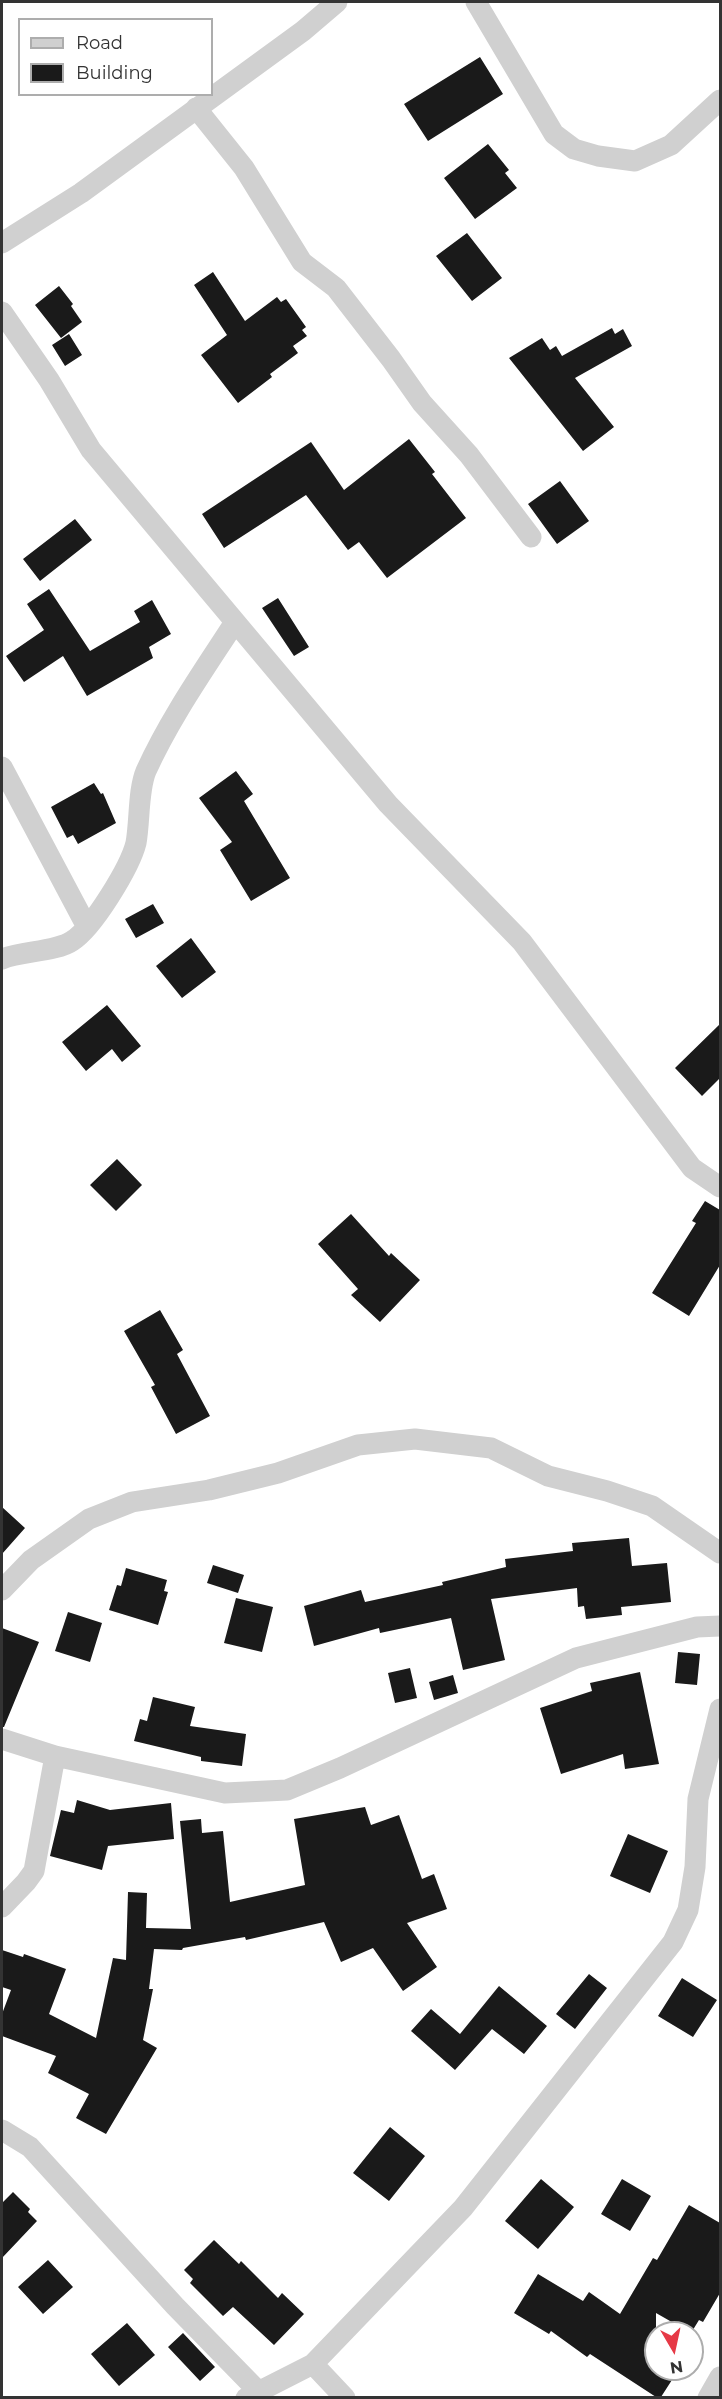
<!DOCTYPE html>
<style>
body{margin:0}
#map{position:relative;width:722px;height:2399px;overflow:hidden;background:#fff;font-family:Montserrat,sans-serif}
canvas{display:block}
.frame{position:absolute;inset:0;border:3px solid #333;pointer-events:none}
.legend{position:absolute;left:18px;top:18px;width:195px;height:78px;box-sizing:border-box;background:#fff;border:2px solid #adadad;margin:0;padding:8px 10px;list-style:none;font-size:18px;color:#333}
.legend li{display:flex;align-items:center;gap:12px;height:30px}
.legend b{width:30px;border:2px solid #adadad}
.north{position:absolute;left:644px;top:2321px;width:60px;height:60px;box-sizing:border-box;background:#fff;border:2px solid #adadad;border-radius:50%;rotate:171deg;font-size:16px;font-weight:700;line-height:24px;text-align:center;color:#333}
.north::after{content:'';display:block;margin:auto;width:21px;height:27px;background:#e63946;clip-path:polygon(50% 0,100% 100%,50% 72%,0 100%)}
</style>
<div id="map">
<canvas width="722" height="2399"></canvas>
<div class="frame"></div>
<ul class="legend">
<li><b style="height:8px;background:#d0d0d0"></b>Road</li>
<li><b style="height:16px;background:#1a1a1a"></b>Building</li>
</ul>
<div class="north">N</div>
</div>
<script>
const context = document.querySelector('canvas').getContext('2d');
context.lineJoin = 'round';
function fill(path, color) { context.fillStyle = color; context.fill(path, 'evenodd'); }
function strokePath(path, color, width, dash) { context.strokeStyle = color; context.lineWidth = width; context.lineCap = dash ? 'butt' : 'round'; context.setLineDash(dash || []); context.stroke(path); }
const building = new Path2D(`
 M 480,57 L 503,94 L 428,141 L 404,104 Z
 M 488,144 L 509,170 L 505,173 L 517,188 L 475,219 L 444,178 Z
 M 467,233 L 502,278 L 472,301 L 436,256 Z
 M 213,272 L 245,321 L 277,297 L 281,302 L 286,299 L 306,327 L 302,330 L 307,336 L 293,346 L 298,353 L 270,374 L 272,377 L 238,403 L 201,355 L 227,335 L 194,285 Z
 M 59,286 L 73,304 L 71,306 L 82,322 L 61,338 L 35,305 Z
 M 612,328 L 615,334 L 623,329 L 632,346 L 575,378 L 614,427 L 583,451 L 509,358 L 542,338 L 550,350 L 556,346 L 562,356 Z
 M 69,334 L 82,355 L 65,366 L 52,345 Z
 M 409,439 L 435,472 L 432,474 L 466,518 L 387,578 L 359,542 L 348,550 L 306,495 L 224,548 L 202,514 L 311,442 L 344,490 Z
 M 560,481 L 589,521 L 557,544 L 528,504 Z
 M 75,519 L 92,540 L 40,581 L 23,559 Z
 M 49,589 L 90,651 L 140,622 L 134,611 L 152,600 L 171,634 L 149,647 L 153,658 L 87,696 L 63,656 L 24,682 L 6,656 L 44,630 L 27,604 Z
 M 278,598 L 309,647 L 294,656 L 262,608 Z
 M 236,771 L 253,794 L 244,801 L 290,878 L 251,901 L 220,850 L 232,842 L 199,798 Z
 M 94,783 L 101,794 L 103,793 L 116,823 L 78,844 L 73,835 L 67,838 L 51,807 Z
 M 153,904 L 164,923 L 136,938 L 125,919 Z
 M 191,938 L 216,972 L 182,998 L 156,966 Z
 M 107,1005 L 141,1046 L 122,1062 L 112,1049 L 86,1071 L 62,1042 Z
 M 720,1024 L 720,1078 L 702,1096 L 675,1068 Z
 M 117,1159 L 142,1185 L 116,1211 L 90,1185 Z
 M 705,1201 L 720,1210 L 720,1265 L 689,1316 L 652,1293 L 696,1223 L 692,1221 Z
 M 351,1214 L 389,1256 L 391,1253 L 420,1280 L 380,1322 L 351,1295 L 358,1289 L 318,1244 Z
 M 160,1310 L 183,1350 L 177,1354 L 210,1416 L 176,1434 L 151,1387 L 155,1385 L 124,1331 Z
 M 2,1507 L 25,1528 L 2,1554 Z
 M 629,1538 L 632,1566 L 667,1563 L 671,1602 L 621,1607 L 622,1615 L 586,1619 L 584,1606 L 578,1607 L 577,1588 L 491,1599 L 505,1660 L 463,1670 L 451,1618 L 380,1633 L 379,1628 L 314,1646 L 304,1606 L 361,1590 L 365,1602 L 443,1585 L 442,1582 L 506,1567 L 505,1559 L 573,1551 L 572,1543 Z
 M 213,1565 L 244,1575 L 238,1593 L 207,1583 Z
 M 126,1568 L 167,1580 L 164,1591 L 168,1592 L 158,1625 L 109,1610 L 117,1585 L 121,1586 Z
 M 236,1598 L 273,1607 L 262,1652 L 224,1643 Z
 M 68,1612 L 102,1623 L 90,1662 L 55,1651 Z
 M 2,1628 L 39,1642 L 4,1727 L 2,1727 Z
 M 678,1652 L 700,1654 L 697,1685 L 675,1683 Z
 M 410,1668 L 417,1698 L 395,1703 L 388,1673 Z
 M 640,1672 L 659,1764 L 625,1769 L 623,1754 L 561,1774 L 540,1708 L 592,1691 L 590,1683 Z
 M 453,1675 L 458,1693 L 434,1700 L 429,1682 Z
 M 153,1697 L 195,1707 L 190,1726 L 246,1734 L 242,1766 L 201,1761 L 201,1757 L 134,1741 L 140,1719 L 147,1721 Z
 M 77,1800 L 110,1810 L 171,1803 L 174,1839 L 108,1846 L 102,1870 L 50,1856 L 61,1810 L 74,1813 Z
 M 365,1807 L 371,1825 L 399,1815 L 422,1879 L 434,1874 L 447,1909 L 407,1923 L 437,1967 L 403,1991 L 373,1948 L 341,1962 L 324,1922 L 246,1940 L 245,1937 L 183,1948 L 182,1950 L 154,1949 L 149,1989 L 153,1989 L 143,2040 L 157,2048 L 106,2134 L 76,2118 L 89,2094 L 48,2073 L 56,2056 L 2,2036 L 2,2014 L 11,1990 L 2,1987 L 2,1950 L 23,1957 L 24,1954 L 66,1969 L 49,2014 L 96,2038 L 113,1958 L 126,1960 L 128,1892 L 147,1893 L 146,1928 L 191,1929 L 180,1821 L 201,1819 L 202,1833 L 223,1831 L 230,1902 L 305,1885 L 294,1819 Z
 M 628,1834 L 668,1851 L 650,1893 L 610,1876 Z
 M 589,1974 L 607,1988 L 575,2029 L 556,2014 Z
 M 682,1978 L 717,2000 L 693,2037 L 658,2016 Z
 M 499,1986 L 547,2026 L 524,2054 L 492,2029 L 455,2070 L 411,2031 L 431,2009 L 460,2034 Z
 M 390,2127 L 425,2156 L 389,2201 L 353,2173 Z
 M 541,2179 L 574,2207 L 538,2249 L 505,2221 Z
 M 622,2179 L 651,2196 L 630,2231 L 601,2214 Z
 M 13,2192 L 30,2209 L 28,2212 L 37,2221 L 2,2258 L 2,2203 Z
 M 689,2205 L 720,2223 L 720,2293 L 703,2322 L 699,2320 L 691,2333 L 656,2313 L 656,2369 L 679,2369 L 661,2397 L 656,2397 L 590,2354 L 587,2357 L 551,2331 L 549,2334 L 514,2313 L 538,2274 L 583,2301 L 589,2292 L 620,2314 L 653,2258 L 657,2260 Z
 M 214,2240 L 239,2264 L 241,2261 L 278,2298 L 282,2293 L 304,2314 L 274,2345 L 233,2307 L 223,2316 L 190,2283 L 193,2279 L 184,2270 Z
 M 48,2260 L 73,2287 L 43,2314 L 18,2287 Z
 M 127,2323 L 155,2355 L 119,2386 L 91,2354 Z
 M 183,2333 L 215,2367 L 200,2381 L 168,2347 Z`);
const street = new Path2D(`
 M 476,2 L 554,134 L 574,149 L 598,156 L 635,161 L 671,145 L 720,100
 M 196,108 L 244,168 L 302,262 L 336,288 L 391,359 L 422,403 L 469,455 L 531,537
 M 2,243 L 81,193 L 303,31 L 337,2
 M 2,312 L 49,380 L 91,450 L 388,804 L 522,942 L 692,1168 L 720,1187
 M 2,767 L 87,927
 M 2,959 C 21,951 56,952 72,941 C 93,928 130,867 136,843 C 140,821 138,790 146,771 C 170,718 204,670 235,622
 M 2,1590 L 31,1560 L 89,1519 L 132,1502 L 209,1490 L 278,1473 L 358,1445 L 415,1439 L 491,1448 L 548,1476 L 607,1491 L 652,1506 L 720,1553
 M 2,1739 L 55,1756 L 225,1793 L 287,1790 L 340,1768 L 576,1658 L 697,1627 L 720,1626
 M 2,1907 L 26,1882 L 34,1871 L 55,1756
 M 2,2130 L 30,2147 L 175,2306 L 259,2392
 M 313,2364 L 345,2398
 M 246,2398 L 313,2364 L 463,2208 L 673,1942 L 688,1910 L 695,1867 L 698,1799 L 720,1709
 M 708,2398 L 720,2377`);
fill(building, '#1a1a1a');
strokePath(street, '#d0d0d0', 21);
</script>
